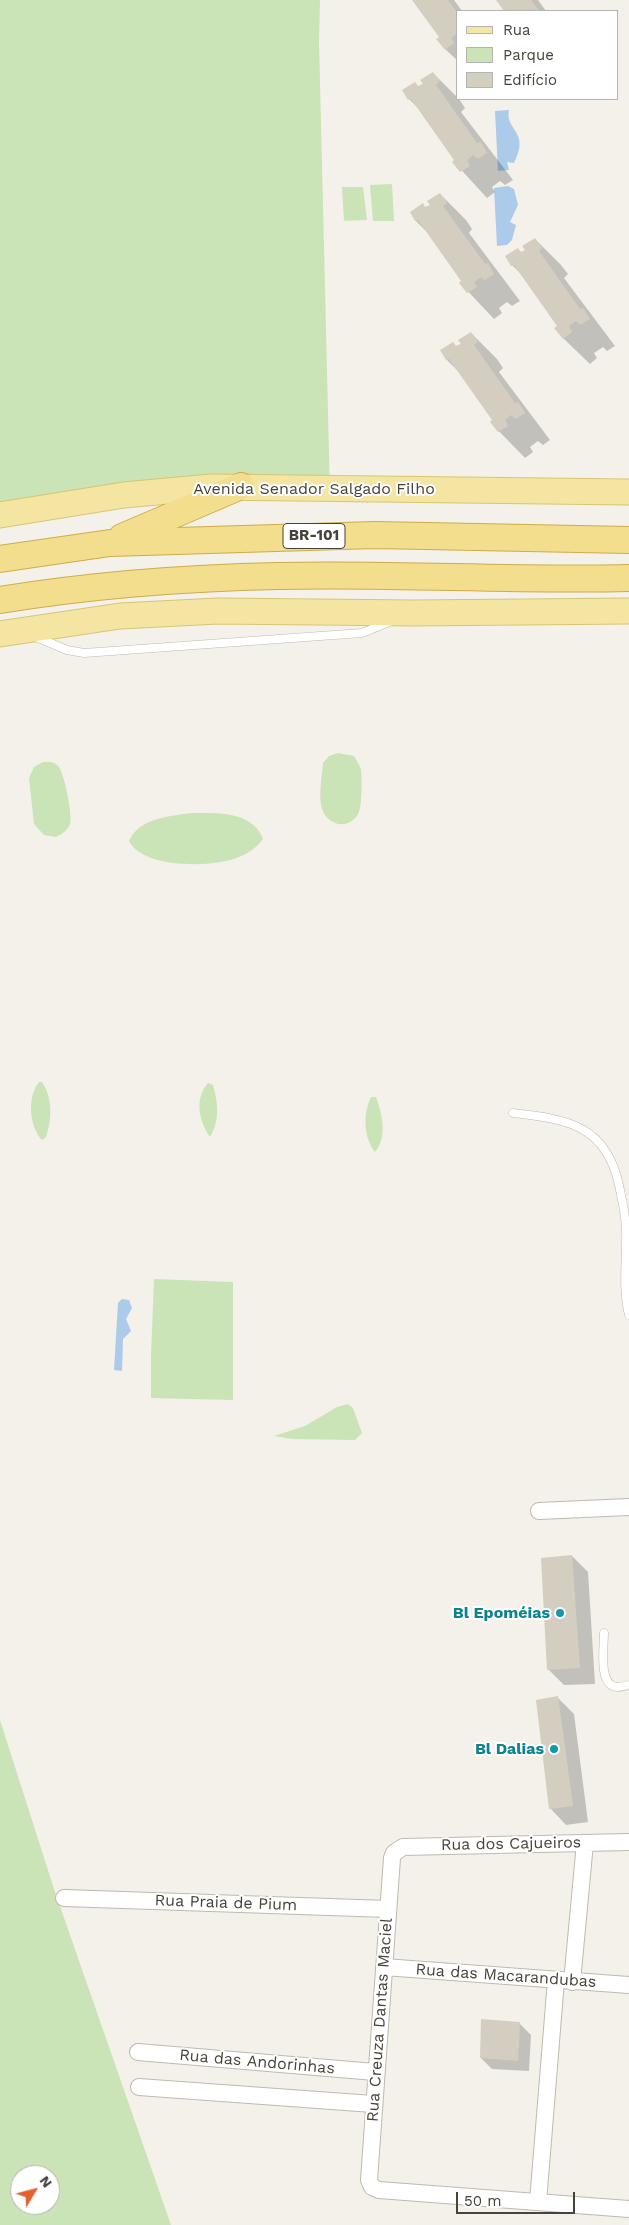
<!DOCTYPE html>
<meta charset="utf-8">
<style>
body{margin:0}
#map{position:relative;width:629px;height:2225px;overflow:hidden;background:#f3f1ea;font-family:"Work Sans",sans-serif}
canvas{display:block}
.legend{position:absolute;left:456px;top:10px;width:162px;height:90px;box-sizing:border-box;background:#fff;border:1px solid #b5b4b0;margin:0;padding:6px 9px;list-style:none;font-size:15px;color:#464339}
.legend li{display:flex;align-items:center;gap:10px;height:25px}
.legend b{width:25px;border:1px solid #b5b4b0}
.north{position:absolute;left:10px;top:2165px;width:50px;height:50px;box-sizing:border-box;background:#fff;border:1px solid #b5b4b0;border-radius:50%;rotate:53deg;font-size:14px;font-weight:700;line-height:20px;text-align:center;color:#464339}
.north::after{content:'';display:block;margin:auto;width:18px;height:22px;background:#e55f2f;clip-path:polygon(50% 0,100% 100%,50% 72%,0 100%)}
.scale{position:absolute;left:456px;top:2192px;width:119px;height:22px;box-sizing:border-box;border:2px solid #464339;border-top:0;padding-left:6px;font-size:15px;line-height:18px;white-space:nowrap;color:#464339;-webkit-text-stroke:4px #fff;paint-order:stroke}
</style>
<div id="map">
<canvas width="629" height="2225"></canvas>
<ul class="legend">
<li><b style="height:6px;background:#f4e6a2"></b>Rua</li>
<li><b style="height:14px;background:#cae3b7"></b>Parque</li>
<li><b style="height:14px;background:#d4cec0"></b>Edifício</li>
</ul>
<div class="north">N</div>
<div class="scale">50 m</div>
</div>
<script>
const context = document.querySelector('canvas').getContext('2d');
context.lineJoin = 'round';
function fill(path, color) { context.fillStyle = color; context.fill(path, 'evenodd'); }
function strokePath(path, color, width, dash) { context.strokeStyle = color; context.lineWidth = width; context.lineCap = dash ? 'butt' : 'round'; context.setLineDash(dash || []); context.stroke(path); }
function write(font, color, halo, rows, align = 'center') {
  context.font = font + ' "Work Sans",sans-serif'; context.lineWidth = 4; context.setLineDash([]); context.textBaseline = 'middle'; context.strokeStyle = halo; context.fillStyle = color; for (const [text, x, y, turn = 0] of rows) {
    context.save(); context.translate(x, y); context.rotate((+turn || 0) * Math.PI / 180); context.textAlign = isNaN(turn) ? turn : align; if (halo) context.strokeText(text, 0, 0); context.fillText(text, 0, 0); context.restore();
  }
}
const green = new Path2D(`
 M 0,0 L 320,0 L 319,41 L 330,496 L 40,510 L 0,517 Z
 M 392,184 L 394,221 L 373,221 L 370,185 Z
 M 363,187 L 367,220 L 344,221 L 342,187 Z
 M 338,753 L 354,756 C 356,760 360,765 361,770 C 362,778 362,805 359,812 C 350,832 325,826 321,805 C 319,792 322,776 323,763 L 329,756 Z
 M 43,762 C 49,762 54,761 58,766 C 64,771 73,817 70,824 C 67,831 62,834 56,837 L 44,835 L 34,824 L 29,778 L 34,767 Z
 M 192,813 C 217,813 253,811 263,839 C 257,847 249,853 239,857 C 214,868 143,869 129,841 C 139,818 170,816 192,813 Z
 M 39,1082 L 42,1082 C 53,1099 52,1118 46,1137 L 42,1140 C 29,1126 27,1097 39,1082 Z
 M 208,1083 L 213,1085 C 218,1104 220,1120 210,1137 C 199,1121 194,1099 208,1083 Z
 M 371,1097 L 376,1097 C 382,1114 388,1137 375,1152 C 363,1136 363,1114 371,1097 Z
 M 154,1279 L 233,1282 L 233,1400 L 151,1398 L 151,1356 Z
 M 348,1404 L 353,1408 L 362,1433 L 355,1440 L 292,1439 L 274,1436 L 305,1426 L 337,1407 Z
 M 0,1720 L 54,1889 L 171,2225 L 0,2225 ZM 20,2175 L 50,2175 L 50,2205 L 20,2205 Z`);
const water = new Path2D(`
 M 509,110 C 506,123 516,128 519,139 C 521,148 517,156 514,163 L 507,162 L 509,170 L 498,171 L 495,111 Z
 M 508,186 L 514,189 L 518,205 L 510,222 L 516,225 L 512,240 L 507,245 L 497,246 L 494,188 Z
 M 122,1299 L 129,1300 L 132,1308 L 126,1319 L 131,1331 L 123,1339 L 122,1371 L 114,1370 L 118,1303 Z`);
const shadow = new Path2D(`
 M 414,0 L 454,0 L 462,11 L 458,11 L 458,61 L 445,49 L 440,37 Z
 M 498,0 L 538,0 L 546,11 L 506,11 Z
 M 433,73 L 459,99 L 465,108 L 461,112 L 513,180 L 505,185 L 500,181 L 492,187 L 495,192 L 487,198 L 454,162 L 456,160 L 422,112 L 409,99 Z
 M 440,194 L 466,220 L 472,229 L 469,233 L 520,301 L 512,306 L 507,302 L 499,308 L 502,313 L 494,319 L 461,284 L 463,281 L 429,234 L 416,221 L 411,212 L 432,205 Z
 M 535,239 L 561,265 L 568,274 L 564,278 L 615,346 L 607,351 L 603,347 L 594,353 L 597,358 L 590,364 L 563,338 L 558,326 L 525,278 L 512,265 Z
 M 471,333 L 497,359 L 503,368 L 499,372 L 550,440 L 543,445 L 538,441 L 530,447 L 533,452 L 525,458 L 491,423 L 494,420 L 460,373 L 447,360 L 442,351 L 462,344 Z
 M 572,1556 L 588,1572 L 595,1684 L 564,1685 L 548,1669 Z
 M 558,1698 L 574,1714 L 588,1822 L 566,1825 L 550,1808 Z
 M 519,2023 L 531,2035 L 529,2071 L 492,2069 L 481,2058 Z`);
const building = new Path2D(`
 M 412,0 L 448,0 L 458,14 L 458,33 L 451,38 L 454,43 L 445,50 L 436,39 L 439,37 Z
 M 496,0 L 531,0 L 539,11 L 504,11 Z
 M 433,72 L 440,81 L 436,85 L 477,143 L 481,142 L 487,153 L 478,159 L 473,155 L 467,160 L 470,166 L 460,172 L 452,162 L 454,160 L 411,99 L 408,100 L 402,90 L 415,82 L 418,86 L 423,84 L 420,80 Z
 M 440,193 L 447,203 L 443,206 L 485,264 L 488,263 L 494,274 L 485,280 L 481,277 L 474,282 L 477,287 L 467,293 L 459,283 L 461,281 L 418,220 L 415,221 L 410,212 L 423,203 L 425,207 L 430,205 L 427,201 Z
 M 535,238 L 542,248 L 539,251 L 580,309 L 583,308 L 590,319 L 580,325 L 576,321 L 569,326 L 572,332 L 563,339 L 554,328 L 557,326 L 514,265 L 511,266 L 505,256 L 518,248 L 521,252 L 525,250 L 522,246 Z
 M 471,332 L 478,342 L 474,345 L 515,403 L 518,402 L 525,413 L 516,419 L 511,415 L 505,420 L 508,426 L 498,432 L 490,422 L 492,420 L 449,359 L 446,360 L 440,350 L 453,342 L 456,346 L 461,344 L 458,340 Z
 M 572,1555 L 580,1668 L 547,1670 L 541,1558 Z
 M 558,1696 L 573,1806 L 549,1809 L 536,1700 Z
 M 481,2019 L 520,2022 L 518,2061 L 480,2058 Z`);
const service = new Path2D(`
 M 36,637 L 67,650 L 84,653 L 362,633 L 389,622
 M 513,1113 C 567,1119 606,1125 619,1185 C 622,1200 626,1216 626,1231 C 627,1259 622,1287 629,1315
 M 604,1633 C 604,1647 598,1686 617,1687 C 621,1687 625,1686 629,1685`);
const minor = new Path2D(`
 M 539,1511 L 629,1507
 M 629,1842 L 403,1847 L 394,1853 L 392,1858 L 369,2180 L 372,2187 L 379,2190 L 629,2209
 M 64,1898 L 388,1909
 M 384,1967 L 629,1985
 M 572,1982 L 585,1843
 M 138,2052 L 375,2072
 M 139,2087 L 373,2104
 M 538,2202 L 556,1980`);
const primary = new Path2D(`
 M 0,515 L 124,495 L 211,487 L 629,492
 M 0,634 L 120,616 L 218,611 L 414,613 L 629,611`);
const trunk = new Path2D(`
 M 122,537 L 241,486
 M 0,559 L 110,543 L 375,535 L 629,540
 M 0,600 C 92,585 185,578 278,576 C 395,573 512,581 629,578`);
const markers = [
 [560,1613,5,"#0f9aa8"],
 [554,1749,5,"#0f9aa8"]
];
const shields = [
 [314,536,62]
];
const shieldNames = [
 ["BR-101",314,536]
];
const streetNames = [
 ["Avenida Senador Salgado Filho",314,489],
 ["Rua dos Cajueiros",511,1844,-1],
 ["Rua Praia de Pium",226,1903,2],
 ["Rua das Macarandubas",506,1976,4],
 ["Rua Creuza Dantas Maciel",380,2020,-86],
 ["Rua das Andorinhas",257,2062,5]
];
const cultureNames = [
 ["Bl Epoméias",550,1613],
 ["Bl Dalias",544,1749]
];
fill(green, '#cae3b7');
fill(water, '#accaea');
fill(shadow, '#0003');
fill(building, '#d4cec0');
strokePath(service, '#bebaad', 9);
strokePath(minor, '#bebaad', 18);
strokePath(primary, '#d8c573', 27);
strokePath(trunk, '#ceac49', 28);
strokePath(service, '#fff', 8);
strokePath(minor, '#fff', 16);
strokePath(primary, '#f4e6a2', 25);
strokePath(trunk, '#f2de8d', 26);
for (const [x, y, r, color] of markers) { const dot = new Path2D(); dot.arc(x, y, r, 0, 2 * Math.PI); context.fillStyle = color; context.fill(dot); strokePath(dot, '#fff', 2); }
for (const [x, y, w] of shields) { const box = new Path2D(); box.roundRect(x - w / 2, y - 12.5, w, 25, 4); context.fillStyle = '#fff'; context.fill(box); strokePath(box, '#464339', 1); }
write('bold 15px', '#464339', null, shieldNames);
write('16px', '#464339', '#fff', streetNames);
write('bold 16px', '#0d838f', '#fff', cultureNames, 'right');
</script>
